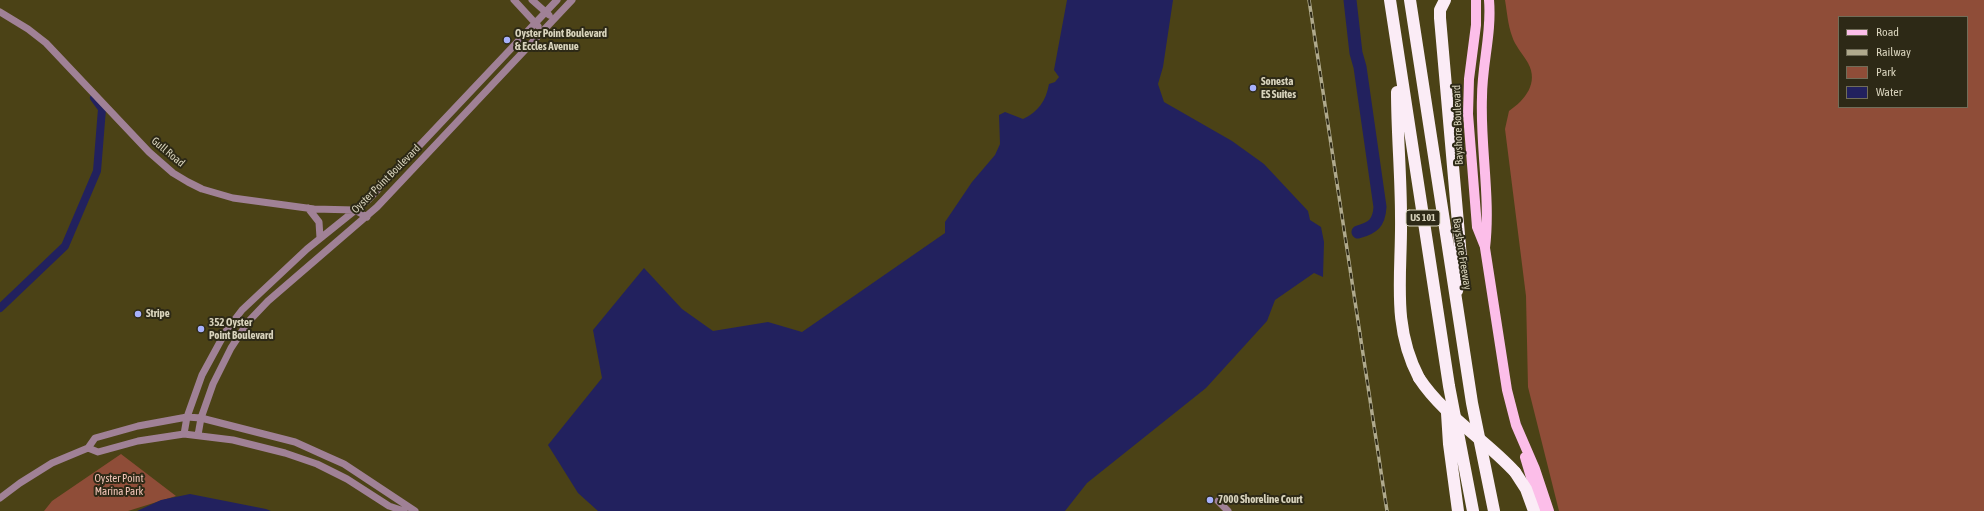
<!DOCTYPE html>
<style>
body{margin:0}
#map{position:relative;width:1984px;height:511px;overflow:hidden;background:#4b4216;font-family:"Asap Condensed",sans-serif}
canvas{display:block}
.legend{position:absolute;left:1838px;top:16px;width:130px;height:92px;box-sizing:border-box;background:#2d2916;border:1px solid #716d58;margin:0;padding:5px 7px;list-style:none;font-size:12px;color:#d8d3bc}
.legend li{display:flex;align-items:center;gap:8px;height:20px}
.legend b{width:20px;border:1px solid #716d58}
</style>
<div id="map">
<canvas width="1984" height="511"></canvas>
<ul class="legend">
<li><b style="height:5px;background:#fcbee9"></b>Road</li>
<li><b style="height:5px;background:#b0aa8d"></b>Railway</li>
<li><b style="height:11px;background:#8f4d38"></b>Park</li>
<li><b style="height:11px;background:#22215e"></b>Water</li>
</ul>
</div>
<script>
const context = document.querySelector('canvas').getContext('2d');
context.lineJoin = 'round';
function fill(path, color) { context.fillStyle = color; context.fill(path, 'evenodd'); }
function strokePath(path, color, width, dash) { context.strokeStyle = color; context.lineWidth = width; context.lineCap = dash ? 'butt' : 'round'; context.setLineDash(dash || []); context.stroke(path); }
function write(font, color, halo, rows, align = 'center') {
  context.font = font + ' "Asap Condensed",sans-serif'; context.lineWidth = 4; context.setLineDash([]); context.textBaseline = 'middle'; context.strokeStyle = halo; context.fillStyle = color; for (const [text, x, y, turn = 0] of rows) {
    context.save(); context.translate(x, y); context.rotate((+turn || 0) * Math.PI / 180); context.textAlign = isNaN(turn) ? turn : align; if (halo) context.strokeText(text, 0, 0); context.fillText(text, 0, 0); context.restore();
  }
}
const green = new Path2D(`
 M 1505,0 L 1984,0 L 1984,511 L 1559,511 L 1528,387 L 1526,296 L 1505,129 L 1509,111 C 1525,100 1539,83 1528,63 C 1523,54 1515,46 1512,36 C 1508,25 1507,12 1505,0 ZM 1839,17 L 1967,17 L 1967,107 L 1839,107 Z
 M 121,454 L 176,496 L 128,511 L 44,511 L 52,501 Z`);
const water = new Path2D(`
 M 1067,0 L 1173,0 L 1163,67 L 1158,84 L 1164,102 L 1232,141 L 1264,164 L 1308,211 L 1310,220 L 1321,227 L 1324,242 L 1323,277 L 1314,273 L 1275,300 L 1267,321 L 1206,388 L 1087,483 L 1065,511 L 598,511 L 578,493 L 548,445 L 602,378 L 593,330 L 644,268 L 682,309 L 713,331 L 768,322 L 802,332 L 945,233 L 945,222 L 972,182 L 995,155 L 1000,144 L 999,115 L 1005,112 L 1023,119 C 1038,112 1046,101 1049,84 L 1055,82 L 1059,77 L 1054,70 Z
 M 190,494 L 266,509 L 271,511 L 137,511 L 161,500 Z`);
const canal = new Path2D(`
 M 0,308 L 65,246 L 97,171 L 102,109 L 94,98`);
const river = new Path2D(`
 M 1350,0 L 1356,53 L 1360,67 L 1380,207 C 1379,223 1373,228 1358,232`);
const minor = new Path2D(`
 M 514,0 L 538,26
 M 532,0 L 549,15
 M 0,12 L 28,29 L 46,43 L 149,152 L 173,173 L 188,182 L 202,189 L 233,198 L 314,209 L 355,210 L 367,217
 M 308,208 L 319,222 L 320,238
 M 184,434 L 187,417 L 202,375 L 226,331 L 242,310 L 307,249 L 368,200 L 557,0
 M 198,435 L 201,418 L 213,384 L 231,348 L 248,322 L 268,301 L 377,207 L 572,0
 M 88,448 L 98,452 L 138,441 L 184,434 L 233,440 L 285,453 L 317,464 L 347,479 L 389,506 L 404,511
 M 0,498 L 20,483 L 52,463 L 88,448 L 95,438 L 138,426 L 187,417 L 201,418 L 295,442 L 326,456 L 344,464 L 415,511
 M 1218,501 L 1228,511`);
const major = new Path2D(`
 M 1476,0 L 1476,25 L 1469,79 L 1468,114 L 1477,227 L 1485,247
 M 1489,0 C 1492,33 1482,64 1482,97 C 1480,147 1491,198 1485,248 L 1507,390 L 1516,425 L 1535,469 L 1549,511
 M 1525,457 L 1541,511`);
const highway = new Path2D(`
 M 1390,0 L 1449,386 L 1473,511
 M 1410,0 L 1472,403 L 1494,511
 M 1445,0 L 1440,10 L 1440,18 L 1462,269 L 1457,291
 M 1397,92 C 1397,133 1401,175 1401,217 C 1402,275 1391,325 1419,378
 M 1447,413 L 1449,444 L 1458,511
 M 1515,472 L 1526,489 L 1534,511`);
const rail = new Path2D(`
 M 1309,0 L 1387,511`);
const highwayBridge = new Path2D(`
 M 1419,378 C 1444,416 1485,439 1515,472`);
const markers = [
 [507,40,4,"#a7b1fc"],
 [1253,88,4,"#a7b1fc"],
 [138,314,4,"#a7b1fc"],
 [201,329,4,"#a7b1fc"],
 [1210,500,4,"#a7b1fc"]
];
const shields = [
 [1423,218,34]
];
const shieldNames = [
 ["US 101",1423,218]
];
const poiNames = [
 ["Oyster Point Boulevard",515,34],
 ["& Eccles Avenue",515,47],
 ["Sonesta",1261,82],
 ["ES Suites",1261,95],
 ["Stripe",146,314],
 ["352 Oyster",209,323],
 ["Point Boulevard",209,336],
 ["7000 Shoreline Court",1218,500]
];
const streetNames = [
 ["Bayshore Boulevard",1458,125,-92],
 ["Gull Road",168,152,40],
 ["Oyster Point Boulevard",386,179,-45],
 ["Bayshore Freeway",1462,254,81]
];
const parkNames = [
 ["Oyster Point",119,479],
 ["Marina Park",119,492]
];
fill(green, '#8f4d38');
fill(water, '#22215e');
strokePath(canal, '#22215e', 8);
strokePath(river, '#22215e', 13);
strokePath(minor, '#a08196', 7);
strokePath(major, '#fcbee9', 10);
strokePath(highway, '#fbecf6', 12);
strokePath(rail, '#b0aa8d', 3.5);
strokePath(rail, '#2d2916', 2, [6]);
strokePath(highwayBridge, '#fbecf6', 12);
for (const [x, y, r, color] of markers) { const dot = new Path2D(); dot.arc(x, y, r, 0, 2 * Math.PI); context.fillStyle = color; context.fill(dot); strokePath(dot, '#2d2916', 1.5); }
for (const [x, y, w] of shields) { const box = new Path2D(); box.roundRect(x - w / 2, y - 8, w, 16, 3); context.fillStyle = '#2d2916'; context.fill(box); strokePath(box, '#d8d3bc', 1); }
write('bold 10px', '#d8d3bc', null, shieldNames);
write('bold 11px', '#d8d3bc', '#2d2916', poiNames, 'left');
write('11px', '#d8d3bc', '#2d2916', streetNames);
write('11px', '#f4c7ba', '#2d2916', parkNames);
</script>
